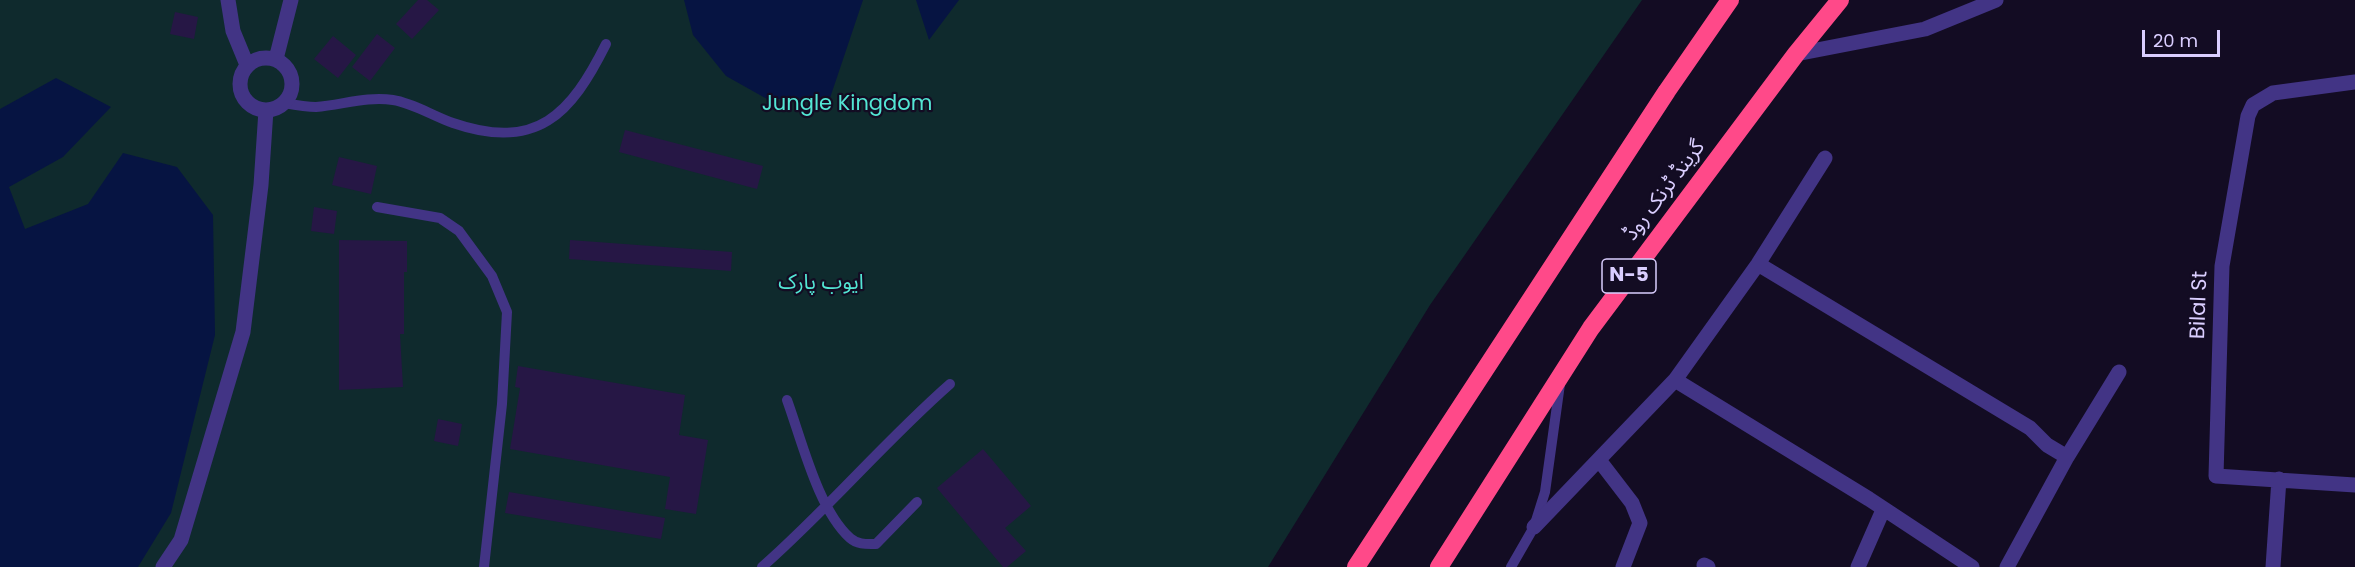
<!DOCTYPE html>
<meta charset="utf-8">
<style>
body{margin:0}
#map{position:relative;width:2355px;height:567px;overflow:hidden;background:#130c23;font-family:Poppins,sans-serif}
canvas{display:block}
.scale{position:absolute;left:2142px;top:30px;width:78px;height:27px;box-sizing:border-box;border:3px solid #daceff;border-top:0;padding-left:8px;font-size:18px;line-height:21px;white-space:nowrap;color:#daceff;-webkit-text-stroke:4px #130c23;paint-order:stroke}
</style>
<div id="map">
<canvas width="2355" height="567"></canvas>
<div class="scale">20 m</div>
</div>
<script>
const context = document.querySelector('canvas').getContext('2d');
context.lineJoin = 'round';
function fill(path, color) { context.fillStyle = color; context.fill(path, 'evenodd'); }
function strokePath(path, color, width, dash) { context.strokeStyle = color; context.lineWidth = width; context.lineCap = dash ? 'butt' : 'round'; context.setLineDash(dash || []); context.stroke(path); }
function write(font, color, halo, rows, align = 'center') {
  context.font = font + ' Poppins,"Noto Sans Arabic",sans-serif'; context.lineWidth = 4.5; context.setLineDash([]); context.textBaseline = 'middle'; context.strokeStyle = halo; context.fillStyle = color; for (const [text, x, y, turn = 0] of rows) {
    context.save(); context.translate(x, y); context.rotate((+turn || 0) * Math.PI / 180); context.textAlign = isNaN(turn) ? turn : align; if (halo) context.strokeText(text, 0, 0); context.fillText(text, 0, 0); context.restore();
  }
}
const green = new Path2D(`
 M 0,0 L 1642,0 L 1430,305 L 1268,567 L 0,567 Z`);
const water = new Path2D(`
 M 684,0 L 863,0 L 830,98 L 767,99 L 726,76 L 693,35 Z
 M 916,0 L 959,0 L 929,40 Z
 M 56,78 L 111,107 L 63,157 L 9,187 L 25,229 L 88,204 L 123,153 L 177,167 L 213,215 L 215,335 L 171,513 L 138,567 L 0,567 L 0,109 Z`);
const building = new Path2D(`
 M 418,0 L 427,0 L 439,10 L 412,39 L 396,24 Z
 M 175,12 L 198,17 L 194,39 L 170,34 Z
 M 377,34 L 395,48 L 370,81 L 352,67 Z
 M 333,36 L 356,55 L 338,78 L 314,59 Z
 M 625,130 L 763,166 L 757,189 L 619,152 Z
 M 339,157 L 377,166 L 371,194 L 332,185 Z
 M 314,207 L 337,211 L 334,234 L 311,231 Z
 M 339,240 L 407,241 L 407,272 L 404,272 L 404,334 L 400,334 L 403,387 L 339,390 Z
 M 570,240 L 732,252 L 731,271 L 569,259 Z
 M 518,366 L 685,395 L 679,435 L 708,440 L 696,514 L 665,509 L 670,477 L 510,449 L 520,388 L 515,387 Z
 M 438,419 L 462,424 L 458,446 L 434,441 Z
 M 983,449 L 1031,506 L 1005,528 L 1026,551 L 1007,567 L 1003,567 L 937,488 Z
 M 509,492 L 665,518 L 661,539 L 505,513 Z`);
const lane = new Path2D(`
 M 284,103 C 295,105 306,107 316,107 C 342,105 367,96 393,100 C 413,103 433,116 453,123 C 537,152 571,114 606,44
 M 377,207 L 440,218 L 459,231 L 492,276 L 507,312 L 502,404 L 484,567
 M 787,400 C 802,441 818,509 850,538 C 858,545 867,544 876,544 L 917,502
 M 762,567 C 828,509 884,442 950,384
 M 1511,567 L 1534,527 L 1545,492 L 1560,384`);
const street = new Path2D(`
 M 228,0 L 233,31 L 247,65
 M 1796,54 L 1925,29 L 1996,0
 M240 84a26 26 0 1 1 52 0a26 26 0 1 1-52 0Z
 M 276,59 L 291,0
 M 2355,82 L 2273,93 L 2253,105 L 2248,116 L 2222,266 L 2216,476 L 2355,485
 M 1758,264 L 2030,428 L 2047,445 L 2067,457
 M 1675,380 L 1758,264 L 1825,158
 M 1599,460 L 1632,503 L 1640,523 L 1623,567
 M 1534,527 L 1675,380 L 1869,499 L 1972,567
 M 1704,565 L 1708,567
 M 163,567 L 181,540 L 243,332 L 261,185 L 266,110
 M 1858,567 L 1883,510
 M 2007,567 L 2067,457 L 2119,372
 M 2273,567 L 2279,479`);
const highway = new Path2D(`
 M 1356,567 L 1667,91 L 1730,0
 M 1439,567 L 1591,328 L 1796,54 L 1840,0`);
const shields = [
 [1629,276,54]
];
const shieldNames = [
 ["N-5",1629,276]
];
const parkNames = [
 ["Jungle Kingdom",847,105],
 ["ایوب پارک",821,284]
];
const streetNames = [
 ["گرینڈ ٹرنک روڈ",1665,191,-53],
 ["Bilal St",2200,305,-88]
];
fill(green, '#0f2a2d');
fill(water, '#061442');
fill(building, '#261745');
strokePath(lane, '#423485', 10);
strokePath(street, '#423485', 15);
strokePath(highway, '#ff4989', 18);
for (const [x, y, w] of shields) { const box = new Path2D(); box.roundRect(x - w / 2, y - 17, w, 34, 4.5); context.fillStyle = '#130c23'; context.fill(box); strokePath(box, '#daceff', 1.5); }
write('bold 20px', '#daceff', null, shieldNames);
write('21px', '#53e6d4', '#130c23', parkNames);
write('21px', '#daceff', '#130c23', streetNames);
</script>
